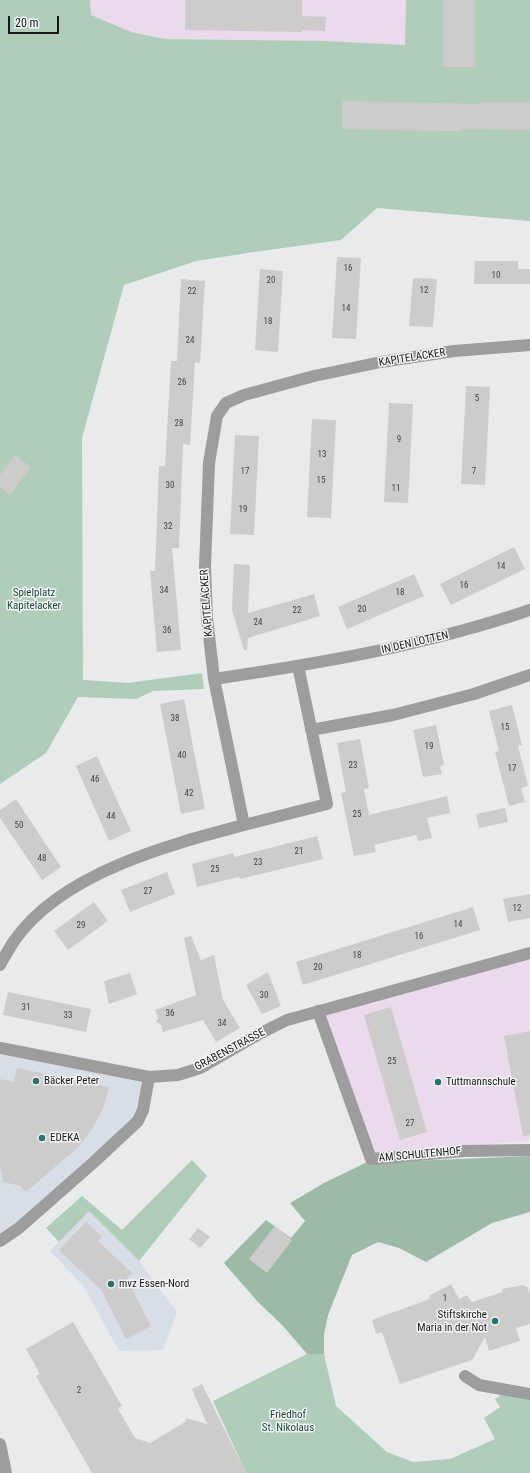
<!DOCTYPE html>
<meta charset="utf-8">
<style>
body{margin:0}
#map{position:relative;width:530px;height:1473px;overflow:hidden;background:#e9eaec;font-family:"Roboto Condensed",sans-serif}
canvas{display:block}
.scale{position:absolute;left:8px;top:16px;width:51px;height:18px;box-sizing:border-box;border:2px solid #171718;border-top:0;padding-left:5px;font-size:12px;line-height:14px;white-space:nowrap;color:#171718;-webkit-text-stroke:3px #f6f7f9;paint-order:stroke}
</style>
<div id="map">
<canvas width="530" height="1473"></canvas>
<div class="scale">20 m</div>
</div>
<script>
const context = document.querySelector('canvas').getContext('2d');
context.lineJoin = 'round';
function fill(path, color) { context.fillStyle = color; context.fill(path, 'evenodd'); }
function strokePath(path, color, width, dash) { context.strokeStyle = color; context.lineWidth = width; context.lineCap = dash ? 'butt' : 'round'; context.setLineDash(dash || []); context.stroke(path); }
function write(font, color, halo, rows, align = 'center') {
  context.font = font + ' "Roboto Condensed",sans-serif'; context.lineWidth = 3; context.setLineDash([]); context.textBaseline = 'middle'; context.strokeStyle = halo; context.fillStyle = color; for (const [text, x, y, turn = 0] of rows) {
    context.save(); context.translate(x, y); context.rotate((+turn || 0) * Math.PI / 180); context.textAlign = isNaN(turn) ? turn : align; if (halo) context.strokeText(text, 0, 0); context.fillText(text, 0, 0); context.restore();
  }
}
const built = new Path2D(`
 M 0,1051 L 146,1081 L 135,1119 L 0,1237 Z
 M 89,1210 L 139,1261 L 177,1312 L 163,1350 L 119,1351 L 84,1287 L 50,1251 Z`);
const education = new Path2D(`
 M 90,0 L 406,0 L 405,45 L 325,41 L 165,39 L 131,32 L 90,15 Z
 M 530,958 L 530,1140 L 373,1157 L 322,1013 Z`);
const green = new Path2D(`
 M 0,0 L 90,0 L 91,15 L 131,32 L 165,39 L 325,41 L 405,45 L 406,0 L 530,0 L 530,221 L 377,208 L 341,240 L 254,252 L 196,261 L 124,285 L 82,438 L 83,680 L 128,683 L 202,673 L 204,689 L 153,691 L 136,699 L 78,697 L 46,753 L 0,784 Z
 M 192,1160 L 207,1176 L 139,1261 L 89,1211 L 59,1242 L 46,1228 L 82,1196 L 122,1230 Z
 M 307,1354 L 324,1354 L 336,1406 L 387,1452 L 413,1462 L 450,1459 L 495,1439 L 484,1418 L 500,1407 L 495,1399 L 504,1393 L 530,1397 L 530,1473 L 246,1473 L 213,1401 Z`);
const forest = new Path2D(`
 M 530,1156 L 530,1212 L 492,1223 L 426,1262 L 399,1248 L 378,1242 L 352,1255 L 328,1315 L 324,1335 L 324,1354 L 307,1354 L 283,1326 L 257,1301 L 224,1263 L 266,1220 L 291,1238 L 305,1221 L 290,1203 L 324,1183 L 365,1163 Z`);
const building = new Path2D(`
 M 185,0 L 302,0 L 302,16 L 326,17 L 325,31 L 302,30 L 302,32 L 185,30 Z
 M 443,0 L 475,0 L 475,67 L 443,67 Z
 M 343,101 L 480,104 L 480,102 L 530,102 L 530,130 L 462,129 L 462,131 L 449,131 L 342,129 Z
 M 337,257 L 361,258 L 356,339 L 332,338 Z
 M 475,261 L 518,261 L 518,269 L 530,269 L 530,284 L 474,284 Z
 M 260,269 L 283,271 L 278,352 L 255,350 Z
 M 413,278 L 437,279 L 433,327 L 409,326 Z
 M 181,279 L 205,281 L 200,363 L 195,362 L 190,445 L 183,444 L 179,548 L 172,548 L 181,650 L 157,652 L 150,571 L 155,571 L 159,466 L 165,466 L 171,361 L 177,361 Z
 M 466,386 L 490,387 L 485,485 L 461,484 Z
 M 389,403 L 413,404 L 408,503 L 384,502 Z
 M 312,419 L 336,420 L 331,518 L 307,517 Z
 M 235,435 L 259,436 L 254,535 L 230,534 Z
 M 15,455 L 31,467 L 10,495 L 0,487 L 0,475 Z
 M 514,547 L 525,569 L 451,605 L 440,584 Z
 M 234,564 L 250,565 L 248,613 L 314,594 L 320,616 L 248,638 L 247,650 L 244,650 L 232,610 Z
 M 414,574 L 424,596 L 347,629 L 338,607 Z
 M 184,699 L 205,809 L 181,814 L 160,704 Z
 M 512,705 L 522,745 L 518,746 L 528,786 L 521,788 L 525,802 L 509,806 L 495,752 L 499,751 L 489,711 Z
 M 436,725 L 444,765 L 440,766 L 442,774 L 423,777 L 413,730 Z
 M 360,739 L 369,788 L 364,789 L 369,815 L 447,796 L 450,813 L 427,818 L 432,838 L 418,841 L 416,835 L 374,845 L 376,852 L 354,856 L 341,793 L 346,792 L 337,743 Z
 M 97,756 L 131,831 L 109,841 L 76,766 Z
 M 16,799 L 61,867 L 42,880 L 0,818 L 0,810 Z
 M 505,808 L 508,822 L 479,828 L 476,814 Z
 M 317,836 L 323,859 L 240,879 L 239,877 L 197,887 L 192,864 L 233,853 L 234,857 Z
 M 167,872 L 175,894 L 130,912 L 121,890 Z
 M 530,894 L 530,918 L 508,922 L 503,899 Z
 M 94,902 L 108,921 L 68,950 L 54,931 Z
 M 473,907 L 480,930 L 303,985 L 296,962 Z
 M 191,936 L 201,960 L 214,955 L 223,1000 L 240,1028 L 216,1042 L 203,1020 L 163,1032 L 161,1025 L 156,1022 L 158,1018 L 155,1010 L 196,995 L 184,938 Z
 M 268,972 L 281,1006 L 262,1014 L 246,985 Z
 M 130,973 L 137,994 L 109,1004 L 104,981 Z
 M 8,992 L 91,1009 L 86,1032 L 3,1015 Z
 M 391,1007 L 427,1132 L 400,1140 L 364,1015 Z
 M 530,1031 L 530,1135 L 523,1136 L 504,1036 Z
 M 17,1068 L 109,1087 L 103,1108 L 92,1129 L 78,1147 L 26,1192 L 21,1186 L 3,1182 L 0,1165 L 0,1079 L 14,1082 Z
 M 86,1222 L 102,1237 L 98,1241 L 132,1273 L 127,1278 L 151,1326 L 126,1339 L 101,1290 L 59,1250 Z
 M 275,1226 L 292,1240 L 267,1273 L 249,1259 Z
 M 198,1228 L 210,1237 L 200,1248 L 189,1239 Z
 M 451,1284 L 459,1299 L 467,1295 L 472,1302 L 503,1292 L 502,1289 L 523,1285 L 528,1288 L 530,1294 L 530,1324 L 516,1328 L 520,1341 L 489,1351 L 485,1337 L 472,1360 L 400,1384 L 382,1332 L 376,1334 L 372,1320 L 430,1299 L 429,1296 Z
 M 73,1322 L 122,1406 L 118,1409 L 135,1438 L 150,1443 L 185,1422 L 186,1418 L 207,1424 L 192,1389 L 202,1384 L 246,1473 L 92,1473 L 36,1376 L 40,1374 L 26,1349 Z`);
const minor = new Path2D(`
 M 214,679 C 322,663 427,645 530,610
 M 311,730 L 393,715 L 474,694 L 530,675
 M 244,825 L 327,804 L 298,666
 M 0,965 C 4,957 9,949 14,941 C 61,873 168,845 244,825 L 214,679 L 207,618 L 205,567 L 209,463 L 217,416 L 226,403 L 244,395 L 314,376 L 381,362 L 454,351 L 530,345
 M 318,1011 L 371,1159 L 464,1151 L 530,1150
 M 0,1048 L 149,1077 L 178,1075 L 200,1068 L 259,1034 L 287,1020 L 530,953
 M 0,1241 L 19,1228 L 94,1162 L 138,1121 L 143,1110 L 149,1077
 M 465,1376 L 479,1385 L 530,1394
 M 0,1444 L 6,1473`);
const markers = [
 [36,1081,4,"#2b726a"],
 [438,1082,4,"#2b726a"],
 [42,1138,4,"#2b726a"],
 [111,1284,4,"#2b726a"],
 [495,1321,4,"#2b726a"]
];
const numberNames = [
 ["16",348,269],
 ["10",496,276],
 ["20",271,281],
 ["12",424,291],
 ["22",192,292],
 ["14",346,309],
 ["18",268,322],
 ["24",190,341],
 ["26",182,383],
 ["5",477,399],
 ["28",179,424],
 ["9",399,440],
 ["13",322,455],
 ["17",245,472],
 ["7",474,472],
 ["15",321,481],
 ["30",170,486],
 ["11",396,489],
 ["19",243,510],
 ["32",168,527],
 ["14",501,567],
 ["16",464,586],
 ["34",164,591],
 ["18",400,593],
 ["20",362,610],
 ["22",297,611],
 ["24",258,623],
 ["36",167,631],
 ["38",175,719],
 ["15",505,728],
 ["19",429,747],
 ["40",182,756],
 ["23",353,766],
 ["17",512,769],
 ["46",95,780],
 ["42",189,794],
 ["25",357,815],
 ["44",111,817],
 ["50",19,826],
 ["21",299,852],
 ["48",42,859],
 ["23",258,863],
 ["25",215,870],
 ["27",148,892],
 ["12",517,909],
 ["14",458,925],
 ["29",81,926],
 ["16",419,937],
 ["18",357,956],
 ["20",318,968],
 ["30",264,996],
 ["31",26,1008],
 ["36",170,1014],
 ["33",68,1016],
 ["34",222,1024],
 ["25",392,1062],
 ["27",410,1124],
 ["1",445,1299],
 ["2",79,1391]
];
const streetNames = [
 ["KAPITELACKER",412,358,-9],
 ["KAPITELACKER",207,603,-94],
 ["IN DEN LOTTEN",415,643,-13],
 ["GRABENSTRASSE",230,1050,-28],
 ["AM SCHULTENHOF",420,1155,-5]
];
const parkNames = [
 ["Spielplatz",34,593],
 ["Kapitelacker",34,606],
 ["Friedhof",288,1415],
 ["St. Nikolaus",288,1428]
];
const poiNames = [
 ["Bäcker Peter",44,1081],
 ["Tuttmannschule",446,1082],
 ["EDEKA",50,1138],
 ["mvz Essen-Nord",119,1284],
 ["Stiftskirche",487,1315,"right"],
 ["Maria in der Not",487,1328,"right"]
];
fill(built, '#d8dee6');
fill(education, '#eadaec');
fill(green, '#b0cdba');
fill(forest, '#9dbaa7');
fill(building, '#cecccb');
strokePath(minor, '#9e9d9d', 12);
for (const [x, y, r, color] of markers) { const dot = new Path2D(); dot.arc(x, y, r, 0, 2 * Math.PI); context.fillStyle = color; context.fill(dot); strokePath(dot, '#f6f7f9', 1.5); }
write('9px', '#454445', null, numberNames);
write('11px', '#171718', '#f6f7f9', streetNames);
write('11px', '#17492f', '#f6f7f9', parkNames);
write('11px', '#171718', '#f6f7f9', poiNames, 'left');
</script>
